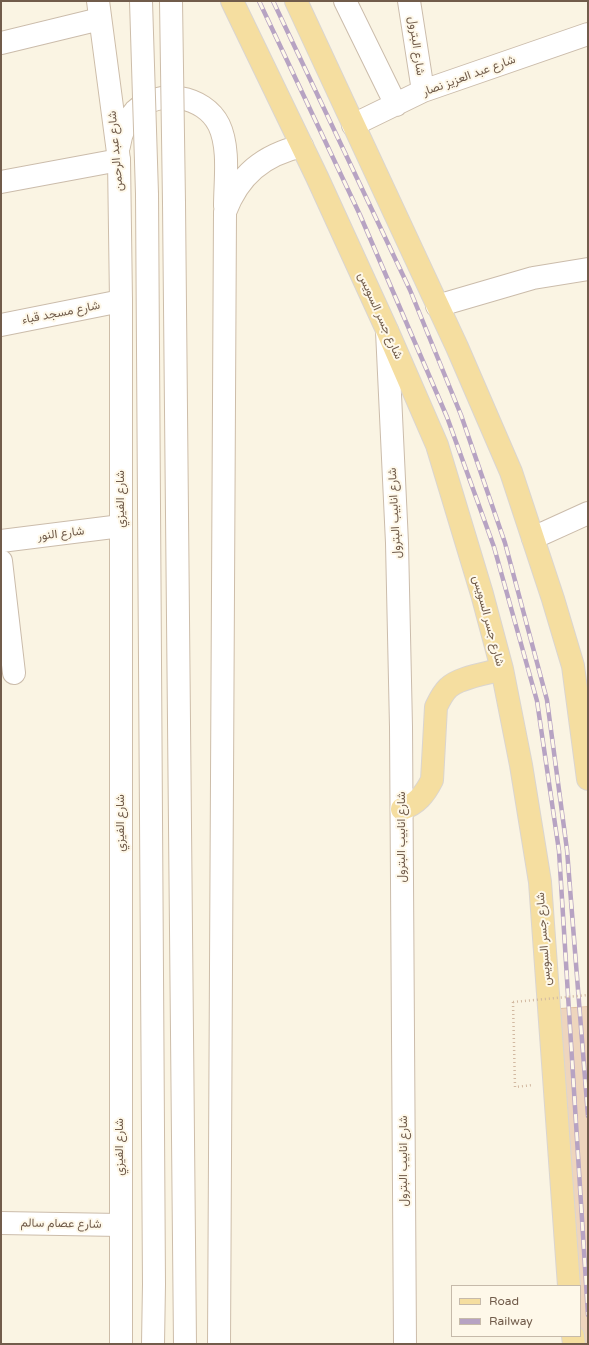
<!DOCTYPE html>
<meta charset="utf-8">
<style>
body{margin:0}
#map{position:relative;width:589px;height:1345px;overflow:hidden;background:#faf4e3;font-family:"Varela Round",sans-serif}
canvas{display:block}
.frame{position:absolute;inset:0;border:2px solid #715c4b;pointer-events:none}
.legend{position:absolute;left:451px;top:1285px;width:130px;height:52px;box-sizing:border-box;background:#fef8e9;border:1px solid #c6baaa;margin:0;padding:5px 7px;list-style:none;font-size:12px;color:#715c4b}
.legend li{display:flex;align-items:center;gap:8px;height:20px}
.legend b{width:20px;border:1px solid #c6baaa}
</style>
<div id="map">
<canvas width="589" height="1345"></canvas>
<div class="frame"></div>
<ul class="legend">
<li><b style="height:5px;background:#f5dea0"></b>Road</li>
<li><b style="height:5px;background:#b7a3c3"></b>Railway</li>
</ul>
</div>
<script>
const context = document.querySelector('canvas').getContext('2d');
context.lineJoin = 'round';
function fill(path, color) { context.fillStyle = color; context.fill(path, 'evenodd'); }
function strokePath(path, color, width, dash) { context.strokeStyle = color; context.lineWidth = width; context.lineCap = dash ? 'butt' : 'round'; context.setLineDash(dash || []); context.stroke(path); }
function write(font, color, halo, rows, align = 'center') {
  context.font = font + ' "Varela Round",Vazirmatn,sans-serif'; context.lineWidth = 4; context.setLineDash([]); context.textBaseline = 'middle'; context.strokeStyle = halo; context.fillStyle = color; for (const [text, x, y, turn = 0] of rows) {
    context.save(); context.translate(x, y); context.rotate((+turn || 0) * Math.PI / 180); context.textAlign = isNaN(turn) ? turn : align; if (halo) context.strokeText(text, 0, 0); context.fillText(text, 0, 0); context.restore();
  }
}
const building = new Path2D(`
 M 588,1007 L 588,1344 L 567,1344 L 580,1336 L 580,1286 L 563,1286 L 545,1010 Z`);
const path = new Path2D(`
 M 513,1002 L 515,1087 L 533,1085`);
const minor = new Path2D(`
 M 345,1 L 396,105
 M 409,1 L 423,91
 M 1,43 L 100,19
 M 353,125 L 423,91 L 588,34
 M 1,182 L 119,160
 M 437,306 L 533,278 L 588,269
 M 1,325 L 121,301
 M 533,538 L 588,513
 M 1,541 L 121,526
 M 1,561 L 14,673
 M 1,1223 L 120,1225`);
const tertiary = new Path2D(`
 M 387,331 L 397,543 L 401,727 L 405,1344`);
const secondary = new Path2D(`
 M 98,1 L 119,160 L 121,301 L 121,1344
 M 119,146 C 121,133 126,121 135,111 C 159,88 204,95 219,125 C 230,148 225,181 225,206
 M 147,194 L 154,1284 L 153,1344
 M 174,203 L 185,1344
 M 219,1344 L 225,212 C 239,175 263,155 302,146`);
const primary = new Path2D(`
 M 232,1 L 317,177 L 387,330 L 437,445 L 482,594 L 502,669 L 521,765 L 540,882 L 569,1286
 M 296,1 L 457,347 L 511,472 L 553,599 L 573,666 L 588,779
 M 402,809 C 417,804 425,794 432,780 L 436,707 C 439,701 442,694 448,688 C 459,677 486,674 502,669
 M 573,1336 L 574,1344`);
const rail = new Path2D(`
 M 259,1 L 360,215 L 447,417 L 494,547 L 537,701 L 559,851 L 588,1315
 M 273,1 L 410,290 L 461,415 L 505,543 L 547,700 L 567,850 L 588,1116`);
const pathBridge = new Path2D(`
 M 513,1002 L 588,995`);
const secondaryBridge = new Path2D(`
 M 141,1 L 147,194
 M 171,1 L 174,203`);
const streetNames = [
 ["شارع البترول",416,46,82],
 ["شارع عبد العزيز نصار",469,76,-20],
 ["شارع عبد الرحمن",116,151,-95],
 ["شارع مسجد قباء",61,313,-11],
 ["شارع جسر السويس",380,316,66],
 ["شارع الفيزي",121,499,-90],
 ["شارع انابيب البترول",395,513,-93],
 ["شارع النور",61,534,-7],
 ["شارع جسر السويس",488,621,75],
 ["شارع الفيزي",121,823,-90],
 ["شارع انابيب البترول",402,837,-90],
 ["شارع جسر السويس",544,939,-94],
 ["شارع الفيزي",120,1147,-90],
 ["شارع انابيب البترول",404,1161,-90],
 ["شارع عصام سالم",61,1224,1]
];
fill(building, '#eed5bd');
strokePath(building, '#dfbe9f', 1);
strokePath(minor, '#cbbcab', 24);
strokePath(tertiary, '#cbbcab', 24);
strokePath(secondary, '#cdbda9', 24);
strokePath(primary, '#dad5d0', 24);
strokePath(path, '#d2b9a1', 2.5, [1, 3]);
strokePath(minor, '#fff', 22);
strokePath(tertiary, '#fff', 22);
strokePath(secondary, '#fff', 22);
strokePath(primary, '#f5dea0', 22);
strokePath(rail, '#b7a3c3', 4.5);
strokePath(rail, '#fef8e9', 3, [9]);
strokePath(secondaryBridge, '#cdbda9', 24, []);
strokePath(pathBridge, '#d2b9a1', 2.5, [1, 3]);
strokePath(secondaryBridge, '#fff', 22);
write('12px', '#715c4b', '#fef8e9', streetNames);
</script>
